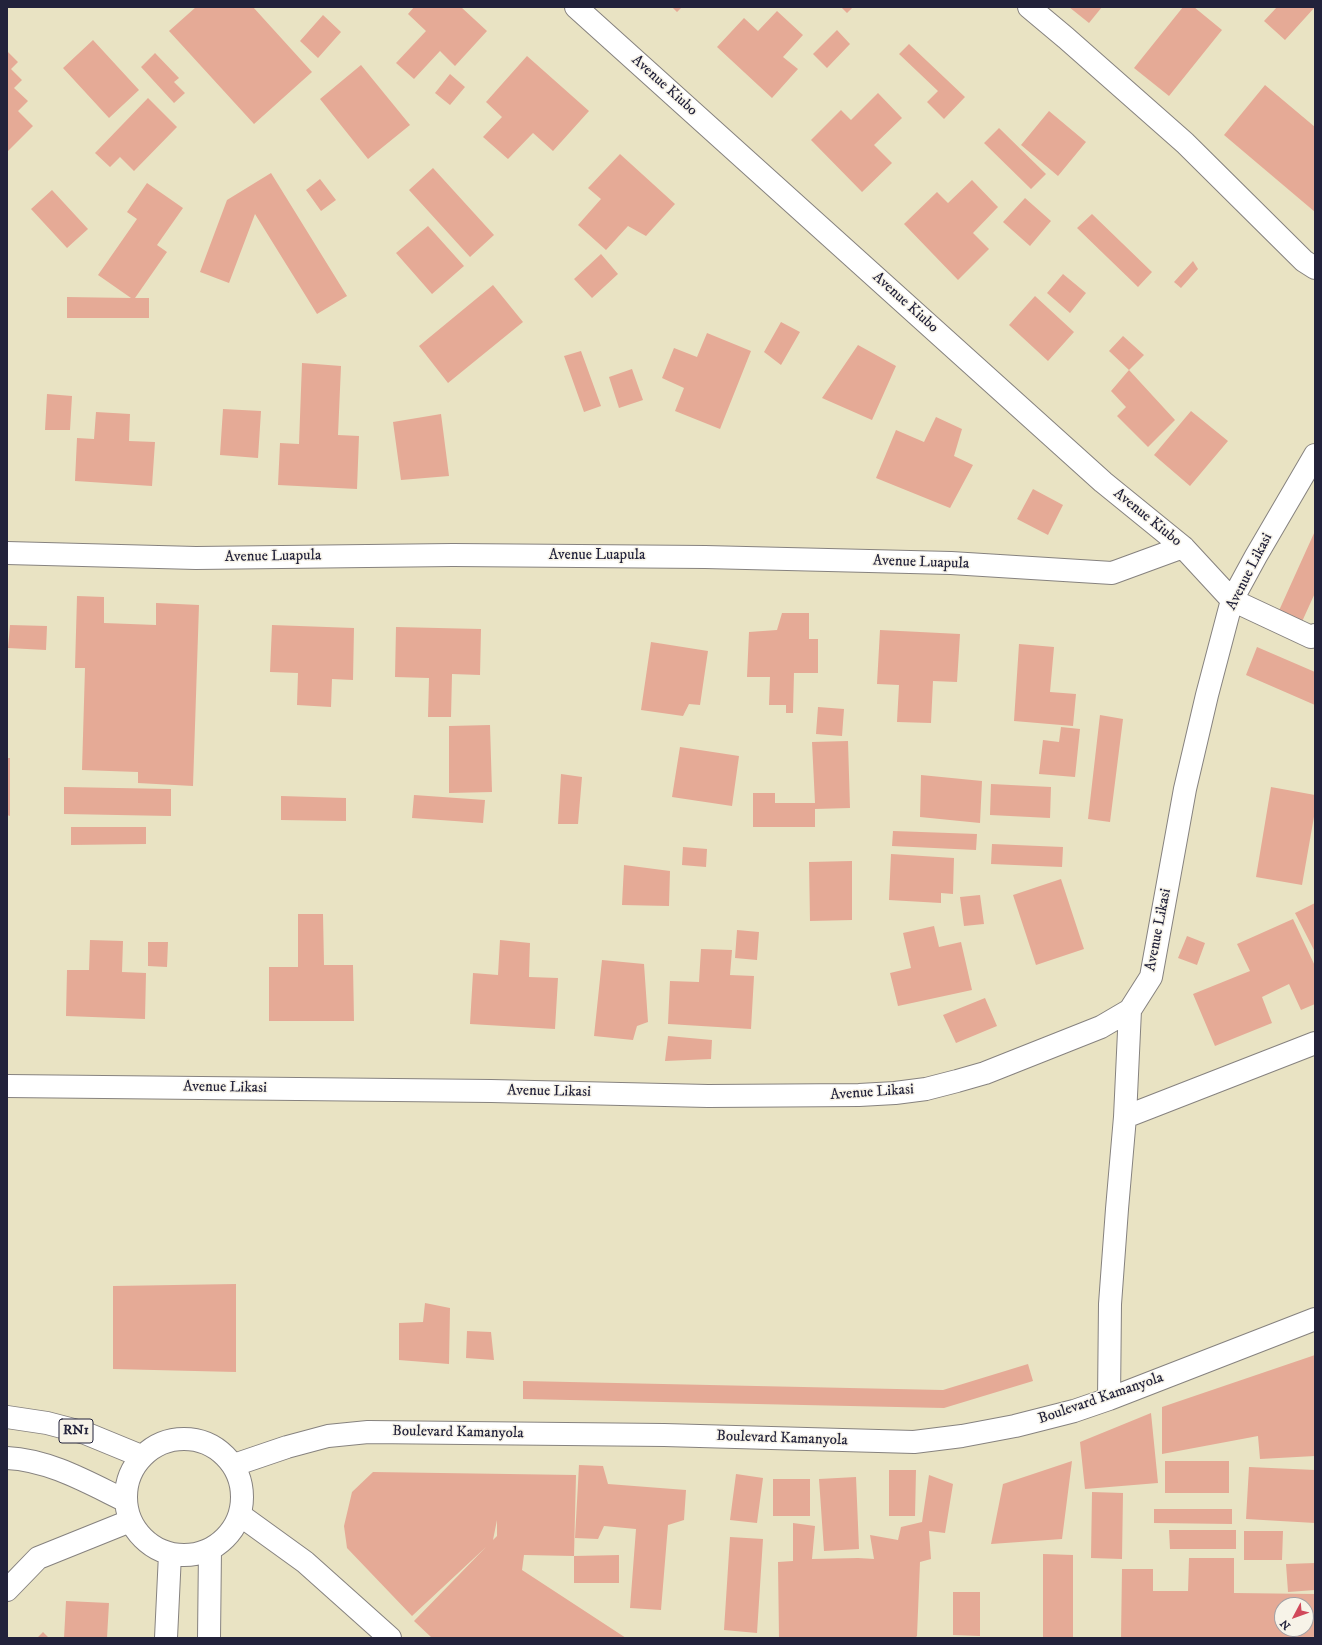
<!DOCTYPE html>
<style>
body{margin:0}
#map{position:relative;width:1322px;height:1645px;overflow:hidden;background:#e9e3c3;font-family:"IM FELL DW Pica",serif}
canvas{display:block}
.frame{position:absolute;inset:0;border:8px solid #22223b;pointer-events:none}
.north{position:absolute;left:1274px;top:1597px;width:40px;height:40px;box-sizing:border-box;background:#f7f3e8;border:1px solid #a29fa3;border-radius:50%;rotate:229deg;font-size:11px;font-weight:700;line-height:16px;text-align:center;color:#22223b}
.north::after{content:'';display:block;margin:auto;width:14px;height:18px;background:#d1495b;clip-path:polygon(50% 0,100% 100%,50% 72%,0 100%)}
</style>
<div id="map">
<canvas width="1322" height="1645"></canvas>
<div class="frame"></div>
<div class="north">N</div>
</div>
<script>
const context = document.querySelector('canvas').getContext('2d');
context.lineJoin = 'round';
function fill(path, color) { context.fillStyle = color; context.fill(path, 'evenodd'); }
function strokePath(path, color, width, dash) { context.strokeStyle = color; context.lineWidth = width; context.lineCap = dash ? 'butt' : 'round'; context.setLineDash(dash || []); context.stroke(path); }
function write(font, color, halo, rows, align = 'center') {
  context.font = font + ' "IM FELL DW Pica",serif'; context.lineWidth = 3; context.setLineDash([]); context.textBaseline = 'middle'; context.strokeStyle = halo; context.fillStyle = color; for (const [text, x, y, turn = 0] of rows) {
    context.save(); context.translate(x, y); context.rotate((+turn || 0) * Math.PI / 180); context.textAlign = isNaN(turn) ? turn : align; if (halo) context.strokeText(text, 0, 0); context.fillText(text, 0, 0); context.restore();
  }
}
const building = new Path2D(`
 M 196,7 L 253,7 L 312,72 L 254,124 L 169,31 Z
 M 414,7 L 461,7 L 487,31 L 455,66 L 440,51 L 414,79 L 396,63 L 426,31 L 408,14 Z
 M 672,7 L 682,7 L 677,12 Z
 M 841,7 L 853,7 L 847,13 Z
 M 1069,7 L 1102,7 L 1089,23 Z
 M 1183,7 L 1194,7 L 1222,30 L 1169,96 L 1134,68 Z
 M 1277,7 L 1315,7 L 1285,40 L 1264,21 Z
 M 777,11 L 803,35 L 783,57 L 798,69 L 772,98 L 717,47 L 744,18 L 758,31 Z
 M 323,15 L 341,32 L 318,58 L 300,41 Z
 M 837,30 L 850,44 L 827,68 L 813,54 Z
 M 93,40 L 139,90 L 109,118 L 63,68 Z
 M 909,44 L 965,97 L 944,119 L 927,102 L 938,91 L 899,54 Z
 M 7,51 L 18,62 L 11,69 L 22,80 L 14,88 L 28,101 L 18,111 L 33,126 L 7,152 Z
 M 155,53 L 179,78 L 174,82 L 185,93 L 174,103 L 141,67 Z
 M 527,56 L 589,111 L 553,151 L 533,133 L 508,159 L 483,137 L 502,117 L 486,102 Z
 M 361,65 L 410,125 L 368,159 L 320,99 Z
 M 450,74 L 465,87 L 450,105 L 435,93 Z
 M 1265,85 L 1315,127 L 1315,212 L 1224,135 Z
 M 878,93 L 902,118 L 874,145 L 892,163 L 862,192 L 811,140 L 841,110 L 851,120 Z
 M 148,98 L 177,127 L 134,171 L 120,157 L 110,167 L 95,153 Z
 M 1049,111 L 1086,142 L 1058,176 L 1021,145 Z
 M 999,128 L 1046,174 L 1031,189 L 984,143 Z
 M 620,154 L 675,204 L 646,236 L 628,226 L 606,250 L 578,225 L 601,199 L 588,188 Z
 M 433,168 L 494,235 L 470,257 L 409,190 Z
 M 271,173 L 347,296 L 317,314 L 255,214 L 229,283 L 200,272 L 227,200 Z
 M 320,179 L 336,200 L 321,211 L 306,190 Z
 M 972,180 L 998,207 L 973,233 L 989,249 L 958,280 L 904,224 L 937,192 L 948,203 Z
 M 147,183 L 183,208 L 157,245 L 167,252 L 135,298 L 149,298 L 149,318 L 67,318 L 67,297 L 131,298 L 98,275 L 137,219 L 127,212 Z
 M 52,190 L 88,229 L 67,248 L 31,209 Z
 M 1025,198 L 1051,221 L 1030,246 L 1003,222 Z
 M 1092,214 L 1152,272 L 1138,287 L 1077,228 Z
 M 428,226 L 464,266 L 432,294 L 396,253 Z
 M 601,254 L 618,274 L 592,298 L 574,279 Z
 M 1193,261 L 1198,269 L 1181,288 L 1174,282 Z
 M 1063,274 L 1086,293 L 1070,313 L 1047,293 Z
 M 493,285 L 523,322 L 448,383 L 419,346 Z
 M 1035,296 L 1074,332 L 1048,361 L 1009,325 Z
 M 781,322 L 800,332 L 781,365 L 764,352 Z
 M 707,333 L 751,351 L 720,429 L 675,411 L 684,388 L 662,378 L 674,348 L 697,357 Z
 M 1123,336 L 1144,355 L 1129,370 L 1109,351 Z
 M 858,345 L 896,366 L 872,420 L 822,398 Z
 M 581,351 L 601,406 L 584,412 L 564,356 Z
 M 302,363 L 341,366 L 338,435 L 359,436 L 357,489 L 278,485 L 280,443 L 299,444 Z
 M 632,369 L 643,400 L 619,408 L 609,377 Z
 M 1129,370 L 1175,420 L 1148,447 L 1117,416 L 1126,407 L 1111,391 Z
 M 47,394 L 72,396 L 70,430 L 45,430 Z
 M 223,409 L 261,411 L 258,458 L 220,455 Z
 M 1191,411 L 1228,441 L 1190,486 L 1154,455 Z
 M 96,412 L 130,414 L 129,441 L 155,442 L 152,486 L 75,481 L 77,438 L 94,439 Z
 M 441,414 L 449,476 L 401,480 L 393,422 Z
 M 936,417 L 962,429 L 954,456 L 973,465 L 950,508 L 876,478 L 896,430 L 924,442 Z
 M 1033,489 L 1063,505 L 1048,535 L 1017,519 Z
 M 1315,531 L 1315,593 L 1300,626 L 1277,615 Z
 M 77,596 L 104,597 L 104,623 L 156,625 L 156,603 L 199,605 L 193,786 L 138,783 L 138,772 L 82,770 L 85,668 L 75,668 Z
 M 782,613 L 809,613 L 809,639 L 818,639 L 818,673 L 794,673 L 793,713 L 786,713 L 786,705 L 769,705 L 770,677 L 747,677 L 749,632 L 777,630 Z
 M 10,625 L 47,626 L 46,650 L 8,648 Z
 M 272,625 L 354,628 L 353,680 L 332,679 L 331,707 L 297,705 L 298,673 L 270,672 Z
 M 396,627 L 481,629 L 480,675 L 452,674 L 451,717 L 428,717 L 429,678 L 395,677 Z
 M 880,630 L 960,634 L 957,682 L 933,681 L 931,723 L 897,722 L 899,685 L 877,684 Z
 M 651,642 L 708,651 L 700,705 L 689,704 L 683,716 L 641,710 Z
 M 1019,644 L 1054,647 L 1050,692 L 1076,694 L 1073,726 L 1014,721 Z
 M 1257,647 L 1315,672 L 1315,705 L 1246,675 Z
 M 818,707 L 844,709 L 842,736 L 816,734 Z
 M 1100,715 L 1123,719 L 1110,822 L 1088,819 Z
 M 490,725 L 492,792 L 449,793 L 449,726 Z
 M 1061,727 L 1080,729 L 1075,777 L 1039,774 L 1043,740 L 1059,742 Z
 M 848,741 L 850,808 L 815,809 L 815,827 L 753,827 L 753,793 L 775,793 L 775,803 L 815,803 L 812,742 Z
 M 680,747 L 739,756 L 732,806 L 672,797 Z
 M 7,758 L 10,758 L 10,816 L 7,815 Z
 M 561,774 L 582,777 L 578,824 L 558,824 Z
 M 921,775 L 982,781 L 980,823 L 920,817 Z
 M 991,784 L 1051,787 L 1050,818 L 990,815 Z
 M 64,787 L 171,789 L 171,816 L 64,814 Z
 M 1271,787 L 1315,795 L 1315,811 L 1302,885 L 1256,877 Z
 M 414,795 L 485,800 L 483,823 L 412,818 Z
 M 281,796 L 346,798 L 346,821 L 281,820 Z
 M 71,827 L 146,827 L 146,844 L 71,845 Z
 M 893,831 L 977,834 L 976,850 L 892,846 Z
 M 992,844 L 1063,847 L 1062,867 L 991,864 Z
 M 683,847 L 707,849 L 706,867 L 682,865 Z
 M 891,854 L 954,858 L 953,894 L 941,893 L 941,903 L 889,900 Z
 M 852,861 L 852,920 L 810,921 L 809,862 Z
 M 624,865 L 670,871 L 669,906 L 622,905 Z
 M 1061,879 L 1084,949 L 1036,965 L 1013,895 Z
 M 980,895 L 984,924 L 964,926 L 960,897 Z
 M 1315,903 L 1315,952 L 1295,913 Z
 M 298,914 L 323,914 L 324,965 L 353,965 L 354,1021 L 269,1021 L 269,967 L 298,967 Z
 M 1293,919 L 1315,966 L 1315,1004 L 1301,1010 L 1289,984 L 1262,997 L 1272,1023 L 1215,1046 L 1193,994 L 1250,971 L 1237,944 Z
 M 934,926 L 939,947 L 961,942 L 972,990 L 898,1006 L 890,973 L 911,968 L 903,933 Z
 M 737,930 L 759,932 L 757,960 L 735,958 Z
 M 1187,936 L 1205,943 L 1197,965 L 1178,958 Z
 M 90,940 L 123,941 L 122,972 L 146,973 L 145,1019 L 66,1016 L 67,970 L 89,970 Z
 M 500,940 L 530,943 L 529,977 L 558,978 L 555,1029 L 470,1024 L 473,973 L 498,975 Z
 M 148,942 L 168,942 L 167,967 L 148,966 Z
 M 701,949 L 732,950 L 730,975 L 754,976 L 751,1029 L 668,1024 L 670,981 L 699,982 Z
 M 602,960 L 644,964 L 648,1022 L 637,1026 L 633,1040 L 594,1036 Z
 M 985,998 L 997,1026 L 956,1043 L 943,1015 Z
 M 668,1036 L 712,1040 L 711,1059 L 665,1061 Z
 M 236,1284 L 236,1372 L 113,1369 L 113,1286 Z
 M 425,1303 L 450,1308 L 449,1364 L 399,1360 L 399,1323 L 423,1322 Z
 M 467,1331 L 491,1332 L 494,1360 L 466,1358 Z
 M 1315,1355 L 1315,1456 L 1260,1459 L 1258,1436 L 1162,1454 L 1162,1407 Z
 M 1028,1364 L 1033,1381 L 944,1408 L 523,1399 L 523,1381 L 943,1390 Z
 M 1151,1413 L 1158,1483 L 1085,1489 L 1080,1442 Z
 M 1072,1461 L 1062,1539 L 991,1544 L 1003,1484 Z
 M 1165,1461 L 1229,1461 L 1229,1493 L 1165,1493 Z
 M 579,1465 L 603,1466 L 608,1484 L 686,1490 L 684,1520 L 668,1525 L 661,1610 L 630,1608 L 636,1529 L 604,1526 L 598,1539 L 575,1538 Z
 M 1249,1467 L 1315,1470 L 1315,1523 L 1246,1519 Z
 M 889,1470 L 916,1470 L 915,1516 L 889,1516 Z
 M 373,1472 L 576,1475 L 574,1556 L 524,1555 L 522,1570 L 626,1638 L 432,1638 L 414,1621 L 486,1547 L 412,1616 L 347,1548 L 344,1526 L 352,1492 ZM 497,1520 L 497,1536 L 493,1540 Z
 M 736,1474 L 763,1478 L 757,1523 L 730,1520 Z
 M 929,1475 L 953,1484 L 945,1533 L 929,1531 L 931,1559 L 920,1562 L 917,1636 L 915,1638 L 779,1638 L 778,1562 L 793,1561 L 793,1523 L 815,1526 L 812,1559 L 858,1558 L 874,1559 L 870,1535 L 898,1540 L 901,1527 L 922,1522 Z
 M 856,1477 L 859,1549 L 824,1551 L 819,1479 Z
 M 773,1479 L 810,1479 L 810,1516 L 773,1516 Z
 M 1092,1492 L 1123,1493 L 1122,1559 L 1091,1558 Z
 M 1154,1509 L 1232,1509 L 1232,1524 L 1154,1523 Z
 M 1169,1530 L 1236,1530 L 1236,1549 L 1170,1549 Z
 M 1244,1531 L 1283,1531 L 1282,1560 L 1244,1560 Z
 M 730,1537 L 763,1539 L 757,1633 L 724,1630 Z
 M 1043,1554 L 1073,1555 L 1073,1638 L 1043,1638 Z
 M 619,1555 L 619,1583 L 574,1583 L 574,1556 Z
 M 1189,1558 L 1234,1558 L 1234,1593 L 1315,1594 L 1315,1638 L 1121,1638 L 1122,1569 L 1153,1569 L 1153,1591 L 1188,1591 ZM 1282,1605 L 1306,1605 L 1306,1629 L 1282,1629 Z
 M 1315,1563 L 1315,1590 L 1288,1592 L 1286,1564 Z
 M 953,1592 L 980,1592 L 980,1636 L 953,1635 Z
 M 66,1601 L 109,1603 L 107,1638 L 64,1638 Z
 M 43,1632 L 49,1638 L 37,1638 Z`);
const minor = new Path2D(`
 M 576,7 L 1103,482 L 1183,547 L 1232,600 L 1311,637 L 1315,635
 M 1029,7 L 1066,38 L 1185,143 L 1304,261 L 1315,268
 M 7,553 L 196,558 L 453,555 L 705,557 L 951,563 L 1112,573 L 1183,547
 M 7,1086 L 491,1091 L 708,1096 L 859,1095 L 895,1093 L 926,1089 L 957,1081 L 985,1073 L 1101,1027 L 1130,1010 L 1151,977 L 1185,789 L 1207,695 L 1232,600 L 1256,556 L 1315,455
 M 1125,1117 L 1315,1043
 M 1109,1399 L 1110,1304 L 1117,1209 L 1125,1117 L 1130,1010
 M 234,1465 L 287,1447 L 328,1436 L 368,1432 L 664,1435 L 914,1442 L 962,1436 L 1015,1426 L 1074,1411 L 1109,1399 L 1315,1319
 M 7,1590 L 38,1558 L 130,1521`);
const major = new Path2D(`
 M 240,1515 L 305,1562 L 390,1638`);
const highway = new Path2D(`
 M 7,1417 L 47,1423 L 85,1433 L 141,1456
 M126 1497a58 58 0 1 1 116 0a58 58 0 1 1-116 0Z
 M 7,1458 C 49,1460 87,1482 124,1500
 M 166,1638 L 170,1554
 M 209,1638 L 210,1549`);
const shields = [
 [76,1431,34]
];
const shieldNames = [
 ["RN1",76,1431]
];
const streetNames = [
 ["Avenue Kiubo",664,86,42],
 ["Avenue Kiubo",905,303,42],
 ["Avenue Kiubo",1147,518,39],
 ["Avenue Luapula",597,556],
 ["Avenue Luapula",273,557,-1],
 ["Avenue Luapula",921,563,2],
 ["Avenue Likasi",1250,572,-63],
 ["Avenue Likasi",1159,930,-79],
 ["Avenue Likasi",225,1088,1],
 ["Avenue Likasi",549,1092,1],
 ["Avenue Likasi",872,1093,-4],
 ["Boulevard Kamanyola",1101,1399,-19],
 ["Boulevard Kamanyola",458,1433,1],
 ["Boulevard Kamanyola",782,1439,2]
];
fill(building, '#e5aa96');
strokePath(minor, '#86827f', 24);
strokePath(major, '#86827f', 24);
strokePath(highway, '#86827f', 24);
strokePath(minor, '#fff', 22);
strokePath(major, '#fff', 22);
strokePath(highway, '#fff', 22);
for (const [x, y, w] of shields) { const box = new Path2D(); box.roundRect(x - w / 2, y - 12, w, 24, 3); context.fillStyle = '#f7f3e8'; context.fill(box); strokePath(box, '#22223b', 1); }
write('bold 14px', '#22223b', null, shieldNames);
write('15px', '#22223b', '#f7f3e8', streetNames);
</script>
